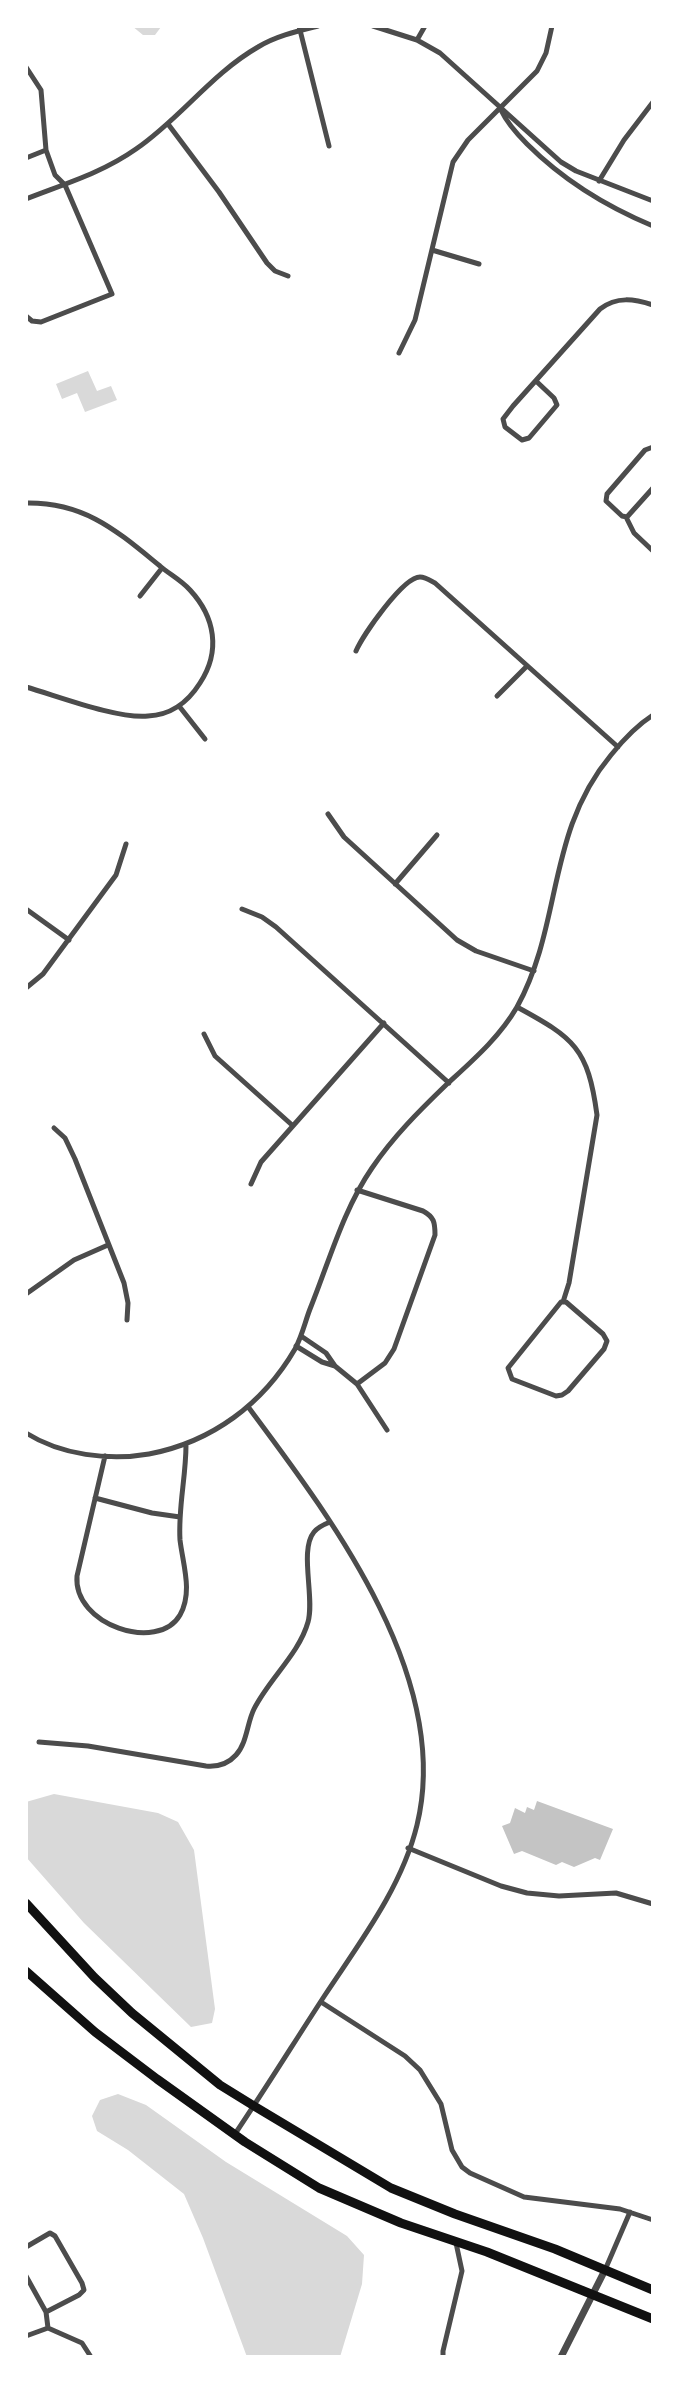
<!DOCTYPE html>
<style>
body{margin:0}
#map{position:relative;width:679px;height:2383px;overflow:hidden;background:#fff;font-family:"Fira Sans Condensed",sans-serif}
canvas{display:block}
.frame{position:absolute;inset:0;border:28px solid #fff;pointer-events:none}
</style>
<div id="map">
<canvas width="679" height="2383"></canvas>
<div class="frame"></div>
</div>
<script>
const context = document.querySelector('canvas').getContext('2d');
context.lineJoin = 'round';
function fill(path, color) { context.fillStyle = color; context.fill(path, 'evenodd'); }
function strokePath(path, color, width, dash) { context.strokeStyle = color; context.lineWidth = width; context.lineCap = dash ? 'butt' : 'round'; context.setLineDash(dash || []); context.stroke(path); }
const water = new Path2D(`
 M 132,26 L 161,26 L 161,27 L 155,35 L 143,35 Z
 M 88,371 L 97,391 L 111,386 L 117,400 L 85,412 L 77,393 L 62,399 L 56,384 Z
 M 54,1794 L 158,1813 L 178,1822 L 194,1850 L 215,2009 L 212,2023 L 191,2027 L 84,1923 L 26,1857 L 26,1802 Z
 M 118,2094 L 146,2105 L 226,2162 L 347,2236 L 364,2255 L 362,2284 L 340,2357 L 247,2357 L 203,2238 L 184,2194 L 128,2150 L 97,2131 L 92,2116 L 100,2100 Z`);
const building = new Path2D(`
 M 537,1801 L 613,1829 L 600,1860 L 595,1858 L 574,1867 L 562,1862 L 556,1865 L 522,1851 L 514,1854 L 502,1826 L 510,1823 L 515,1808 L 525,1813 L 527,1807 L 534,1810 Z`);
const minor = new Path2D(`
 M 299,26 L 329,146
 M 373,26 L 417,40 L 440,53 L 561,162 L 576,171 L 653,201
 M 417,40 L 425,26
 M 26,67 L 41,90 L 46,150 L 55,175 L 65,185 L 112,294 L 41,322 L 32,321 L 26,316
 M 501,110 C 507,123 517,134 527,144 C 564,181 605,206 653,226
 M 168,124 L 219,192 L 267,263 L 275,271 L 288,276
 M 26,158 L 46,150
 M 599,181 L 624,140 L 653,102
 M 26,199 C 64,184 102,173 136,149 C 180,119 211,74 258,47 C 276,36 298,31 318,26
 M 432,250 L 479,264
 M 399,353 L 415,320 L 453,162 L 468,140 L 537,71 L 546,53 L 552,26
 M 536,381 L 554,398 L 557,405 L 529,438 L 522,440 L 505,427 L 503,419 L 513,406 L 600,309 C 617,296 634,299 653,305
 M 653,447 L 645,450 L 607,494 L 606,501 L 622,516 L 627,517 L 653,488
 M 26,503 C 85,502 117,531 160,566 C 169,574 181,580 190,590 C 215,617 221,651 200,683 C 188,702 171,715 148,716 C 117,719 58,696 26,687
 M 626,517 L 634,533 L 653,551
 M 140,596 L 162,568
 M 356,651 C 363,635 403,577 420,577 C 426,577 431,581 435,583 L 618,747
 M 497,696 L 527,666
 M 179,706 L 205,739
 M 328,814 L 344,837 L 457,940 L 476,951 L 534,971
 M 395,884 L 437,835
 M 26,909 L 69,940
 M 242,909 L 262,917 L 276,927 L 449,1083
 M 26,988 L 43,974 L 116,875 L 126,844
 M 517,1007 C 574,1038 588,1048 597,1115 L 569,1283 L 563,1302
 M 204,1034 L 215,1056 L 292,1125
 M 54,1128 L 65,1138 L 75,1159 L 124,1283 L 128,1303 L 127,1320
 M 251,1184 L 261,1162 L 384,1023
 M 26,1294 L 74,1260 L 108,1245
 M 561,1302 L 566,1302 L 603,1334 L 607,1341 L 604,1349 L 568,1391 L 562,1395 L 556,1396 L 512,1379 L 508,1368 Z
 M 301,1336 L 326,1353 L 335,1366 L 357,1384 L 387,1430
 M 296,1346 L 322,1362 L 335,1366
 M 357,1384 L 385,1363 L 394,1349 L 435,1235 C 435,1222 434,1217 423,1211 L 357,1190
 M 26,1433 C 61,1455 109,1461 149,1454 C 212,1442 263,1404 295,1349 C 302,1336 305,1322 310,1309 C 329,1262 343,1210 372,1168 C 393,1137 419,1111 446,1085 C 472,1061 499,1038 517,1007 C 563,923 546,833 611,755 C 623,740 636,726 653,715
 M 105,1456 L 77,1576 C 73,1625 158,1653 180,1615 C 193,1592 183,1565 180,1540 C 178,1508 186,1477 186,1445
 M 95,1498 L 152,1513 L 180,1517
 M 39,1742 L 88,1746 L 206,1766 C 218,1767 228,1764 236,1755 C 247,1743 247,1723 254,1709 C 269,1679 299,1654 308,1622 C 315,1598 299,1550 314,1532 C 318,1527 325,1524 330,1522
 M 408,1848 L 501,1886 L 527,1893 L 559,1896 L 616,1893 L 653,1904
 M 321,2002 L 405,2056 L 420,2070 L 441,2104 L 452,2150 L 462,2167 L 470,2173 L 524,2197 L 620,2209 L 653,2220
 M 235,2134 C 266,2088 295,2041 325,1995 C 360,1942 402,1887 417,1825 C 453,1678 331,1518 249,1408
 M 26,2247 L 50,2233 L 55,2236 L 82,2283 L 84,2290 L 79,2295 L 46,2312
 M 605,2270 L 630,2212
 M 26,2276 L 46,2312 L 48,2328
 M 26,2336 L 48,2328 L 82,2343 L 91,2357
 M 443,2357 L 443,2351 L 462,2271 L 456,2243`);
const tertiary = new Path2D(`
 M 561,2357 L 605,2270`);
const primary = new Path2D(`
 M 26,1903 L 94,1977 L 132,2013 L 220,2085 L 254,2106 L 391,2188 L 455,2214 L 555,2249 L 653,2290
 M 26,1971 L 95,2032 L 157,2079 L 245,2142 L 319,2188 L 401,2223 L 487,2252 L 653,2319`);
fill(water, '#d9d9d9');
fill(building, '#c4c4c4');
strokePath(minor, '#4c4c4c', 5);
strokePath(tertiary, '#4c4c4c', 7);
strokePath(primary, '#111', 9);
</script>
